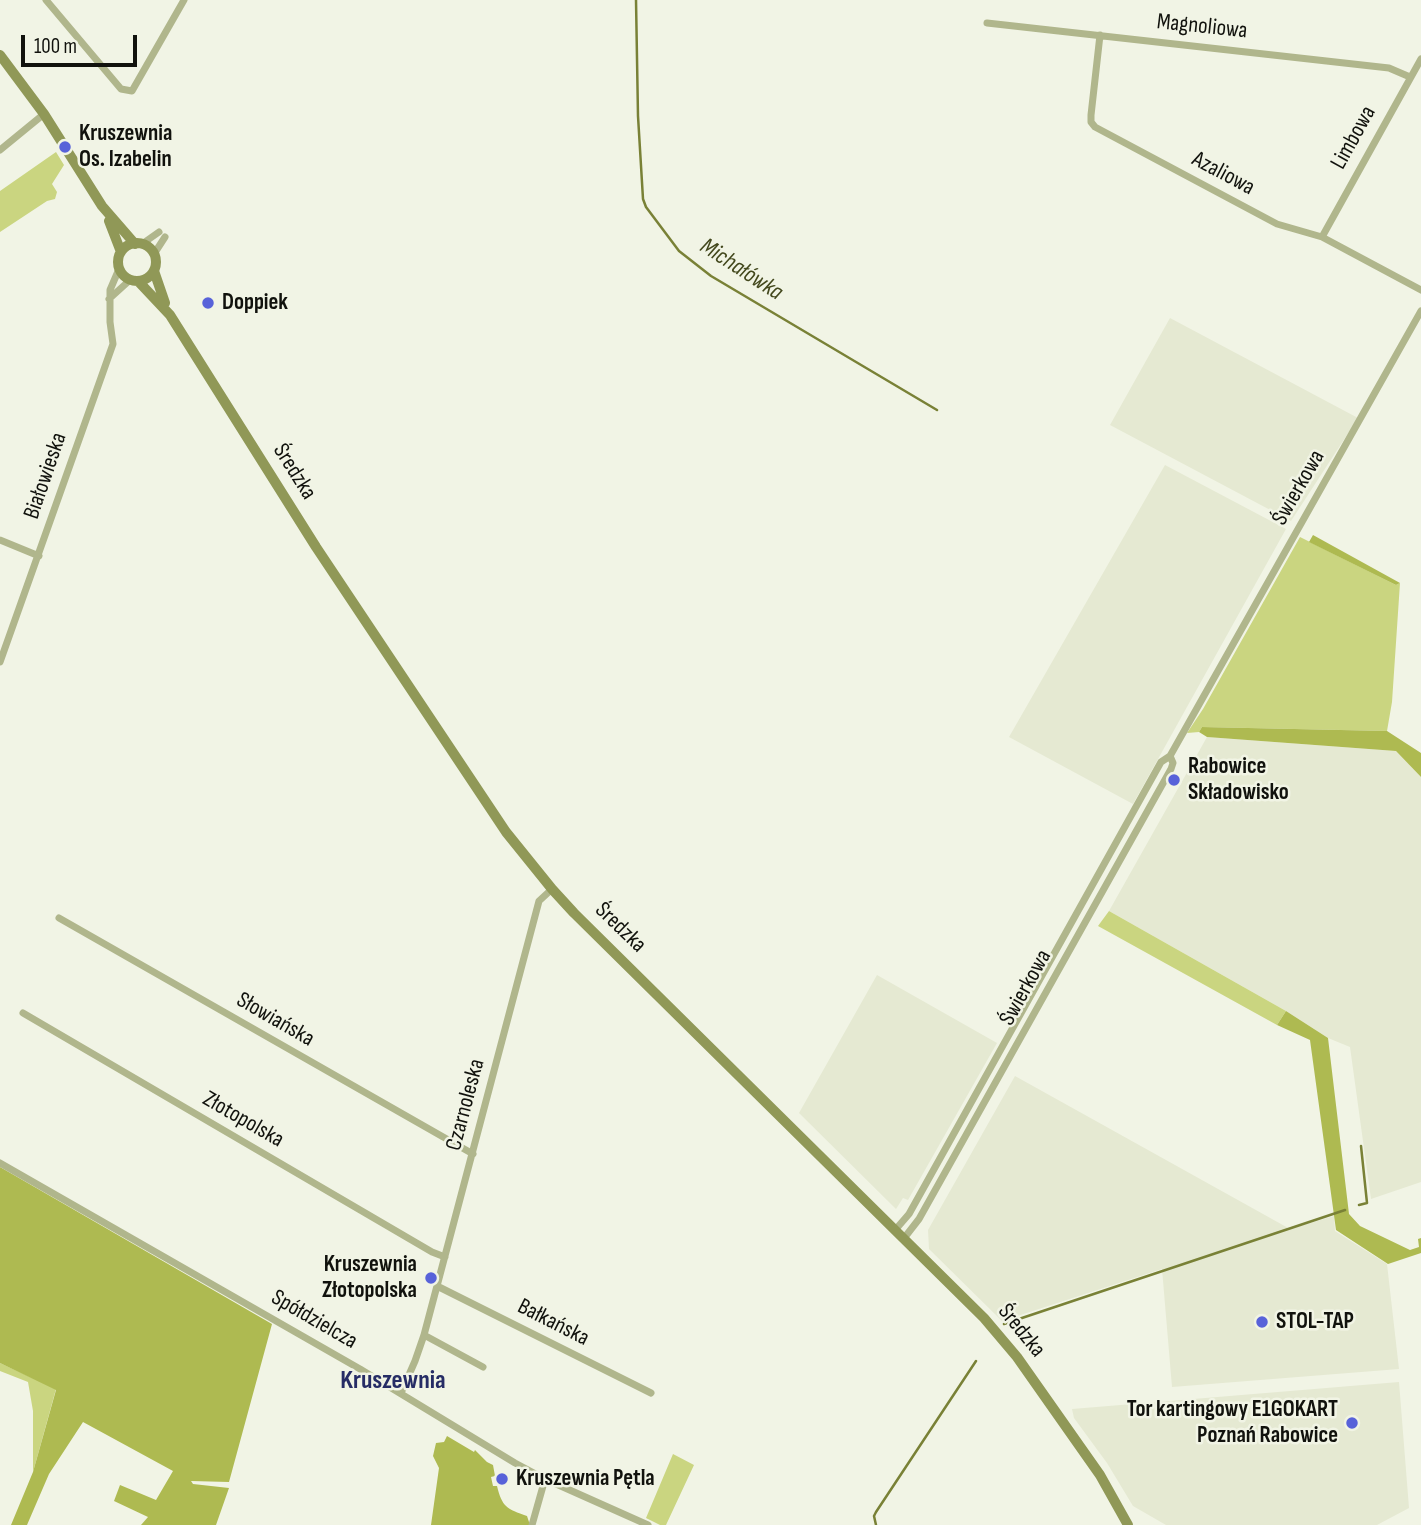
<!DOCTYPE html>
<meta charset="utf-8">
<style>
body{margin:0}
#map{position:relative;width:1421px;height:1525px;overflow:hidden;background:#f1f4e5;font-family:"Sofia Sans Condensed",sans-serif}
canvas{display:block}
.scale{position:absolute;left:21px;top:35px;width:116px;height:32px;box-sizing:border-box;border:4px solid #11120d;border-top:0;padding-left:9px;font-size:21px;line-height:24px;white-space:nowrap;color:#11120d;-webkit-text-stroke:5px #f1f4e5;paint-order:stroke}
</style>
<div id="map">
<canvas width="1421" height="1525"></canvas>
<div class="scale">100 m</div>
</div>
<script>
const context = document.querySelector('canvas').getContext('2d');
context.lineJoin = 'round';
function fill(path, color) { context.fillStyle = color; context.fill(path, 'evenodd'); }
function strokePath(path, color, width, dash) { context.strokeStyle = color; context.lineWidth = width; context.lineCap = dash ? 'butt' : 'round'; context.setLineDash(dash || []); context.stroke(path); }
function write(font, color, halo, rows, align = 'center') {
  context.font = font + ' "Sofia Sans Condensed",sans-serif'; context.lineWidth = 5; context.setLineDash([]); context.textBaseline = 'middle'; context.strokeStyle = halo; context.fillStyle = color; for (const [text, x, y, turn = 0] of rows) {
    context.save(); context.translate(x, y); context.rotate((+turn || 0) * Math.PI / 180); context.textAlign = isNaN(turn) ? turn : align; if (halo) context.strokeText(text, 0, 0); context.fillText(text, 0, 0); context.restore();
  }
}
const built = new Path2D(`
 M 1170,318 L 1358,418 L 1291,521 L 1110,425 Z
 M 1165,465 L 1286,529 L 1133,804 L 1009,737 Z
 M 1207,737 L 1396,751 L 1421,777 L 1421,1182 L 1371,1199 L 1350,1047 L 1328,1038 L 1286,1011 L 1109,911 Z
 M 877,975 L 997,1043 L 908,1200 L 903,1198 L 896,1209 L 799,1113 Z
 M 1015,1076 L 1290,1229 L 1334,1216 L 1335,1231 L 1387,1264 L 1399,1369 L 1172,1387 L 1162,1269 L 1002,1321 L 929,1249 L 928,1230 Z
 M 1399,1382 L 1409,1508 L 1377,1525 L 1166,1525 L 1133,1506 L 1107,1463 L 1074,1418 L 1072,1409 Z`);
const green = new Path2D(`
 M 56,152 L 64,165 L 52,184 L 57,192 L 55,199 L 47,201 L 0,232 L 0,191 Z
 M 1300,537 L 1396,585 L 1400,583 L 1392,702 L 1387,731 L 1202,727 L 1199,732 L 1187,733 L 1203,709 Z
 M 1109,911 L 1286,1011 L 1277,1025 L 1098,926 Z
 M 0,1363 L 56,1389 L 33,1472 L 33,1411 L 28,1382 L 0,1371 Z
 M 673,1454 L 694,1465 L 666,1525 L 660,1525 L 646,1518 Z`);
const forest = new Path2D(`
 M 1313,535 L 1400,583 L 1396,585 L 1309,542 Z
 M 1202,727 L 1387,731 L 1421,753 L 1421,777 L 1396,751 L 1207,737 L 1199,732 Z
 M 1286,1011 L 1328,1038 L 1349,1214 L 1360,1226 L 1410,1250 L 1419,1247 L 1418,1239 L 1421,1238 L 1421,1253 L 1388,1264 L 1336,1230 L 1310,1040 L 1277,1025 Z
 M 0,1167 L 272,1324 L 229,1482 L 191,1481 L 193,1484 L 229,1488 L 216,1525 L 141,1525 L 148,1517 L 114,1501 L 120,1485 L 156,1500 L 173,1471 L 83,1422 L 49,1474 L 27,1525 L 11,1525 L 33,1472 L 56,1390 L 0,1363 Z
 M 447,1436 L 474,1452 L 475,1450 L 487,1462 L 493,1465 L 495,1476 L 491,1477 L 493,1486 L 497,1486 C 502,1507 507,1509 527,1516 L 530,1525 L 431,1525 L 439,1468 L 433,1456 L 436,1443 L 444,1442 Z`);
const stream = new Path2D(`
 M 636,0 L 638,116 L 643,199 L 646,207 L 679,251 L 711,276 L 937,410
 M 1359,1205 L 1367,1203 L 1361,1146
 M 1004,1324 L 1345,1210
 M 876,1525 L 874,1516 L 876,1512 L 976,1361`);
const street = new Path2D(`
 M 46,0 L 121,89 L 132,91 L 184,0
 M 987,23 L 1389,68 L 1410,77
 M 1100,35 L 1091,115 L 1091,122 L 1095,127 L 1277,224 L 1322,237 L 1421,290
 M 0,150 L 44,114
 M 1322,237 L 1421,59
 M 142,244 L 159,232
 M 154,254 L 165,237
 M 109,299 L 130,280
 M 0,540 L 39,556
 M 0,662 L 113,344 L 110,322 L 110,290 L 119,269
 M 59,918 L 473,1154
 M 23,1013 L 432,1252 L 445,1257
 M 0,1163 L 360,1369 L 515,1463 L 545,1479 L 648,1525
 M 896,1229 L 909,1214 L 1161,762 L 1170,756 L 1421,311
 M 905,1237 L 919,1219 L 1171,769 L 1173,763 L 1170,756
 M 437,1286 L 651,1393
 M 424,1335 L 483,1367
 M 401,1393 L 415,1361 L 424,1335 L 539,901 L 552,889
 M 532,1525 L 545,1479`);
const secondary = new Path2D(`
 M 0,55 L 44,114 L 102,206 L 135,244
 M 109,221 L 121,252
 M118 262a19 19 0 1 1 38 0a19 19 0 1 1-38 0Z
 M 154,271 L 165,303
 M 138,281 L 170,315 L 316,547 L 506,832 L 552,889 L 574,913 L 984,1318 L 1017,1357 L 1100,1475 L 1128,1525`);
const markers = [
 [65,147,7,"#5862d9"],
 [208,303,7,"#5862d9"],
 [1174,780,7,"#5862d9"],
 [431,1278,7,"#5862d9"],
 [1262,1322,7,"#5862d9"],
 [1352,1423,7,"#5862d9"],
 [502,1479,7,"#5862d9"]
];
const streetNames = [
 ["Magnoliowa",1202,27,6],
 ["Limbowa",1354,138,-61],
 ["Azaliowa",1223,174,28],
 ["Średzka",294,472,58],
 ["Białowieska",46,476,-71],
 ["Świerkowa",1299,488,-60],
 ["Średzka",620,928,44],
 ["Świerkowa",1026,988,-61],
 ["Słowiańska",275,1020,30],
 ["Czarnoleska",466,1105,-75],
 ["Złotopolska",243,1120,30],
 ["Spółdzielcza",314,1320,30],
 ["Bałkańska",553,1323,27],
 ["Średzka",1021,1331,51]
];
const poiNames = [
 ["Kruszewnia",79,134],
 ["Os. Izabelin",79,160],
 ["Doppiek",222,303],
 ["Rabowice",1188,767],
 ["Składowisko",1188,793],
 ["Kruszewnia",417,1265,"right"],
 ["Złotopolska",417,1291,"right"],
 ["STOL-TAP",1276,1322],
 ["Tor kartingowy E1GOKART",1338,1410,"right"],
 ["Poznań Rabowice",1338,1436,"right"],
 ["Kruszewnia Pętla",516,1479]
];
const waterNames = [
 ["Michałówka",741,270,33]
];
const quarterNames = [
 ["Kruszewnia",393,1381]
];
fill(built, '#e5e9d2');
fill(green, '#cad580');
fill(forest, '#aeba51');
strokePath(stream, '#798136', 2.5);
strokePath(street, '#b0b68c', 7);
strokePath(secondary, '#909857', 10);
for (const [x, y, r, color] of markers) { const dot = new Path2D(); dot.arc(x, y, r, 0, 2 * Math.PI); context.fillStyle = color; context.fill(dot); strokePath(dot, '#f1f4e5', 2.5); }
write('23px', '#11120d', '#f1f4e5', streetNames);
write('bold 23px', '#11120d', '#f1f4e5', poiNames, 'left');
write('italic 24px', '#43481d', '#f1f4e5', waterNames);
write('bold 26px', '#262c65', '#f1f4e5', quarterNames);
</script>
